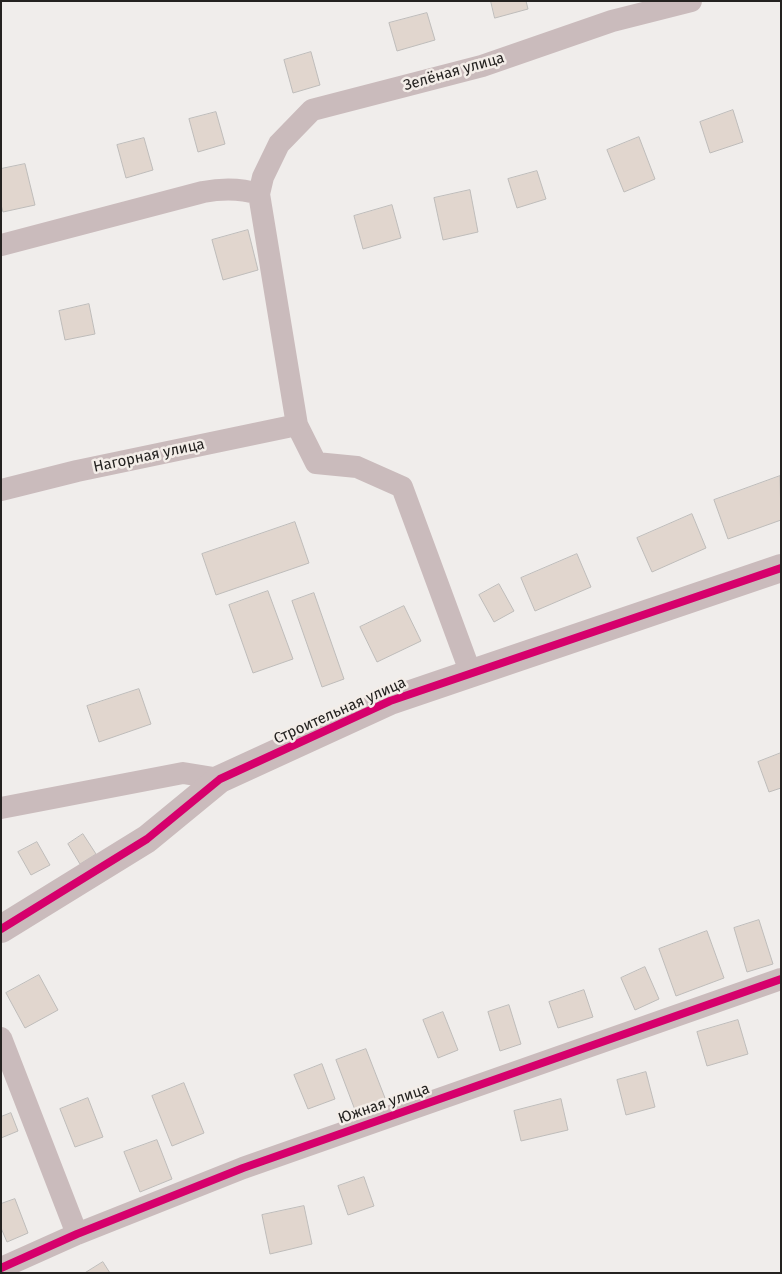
<!DOCTYPE html>
<meta charset="utf-8">
<style>
body{margin:0}
#map{position:relative;width:782px;height:1274px;overflow:hidden;background:#f0edeb;font-family:"Fira Sans",sans-serif}
canvas{display:block}
.frame{position:absolute;inset:0;border:2px solid #242220;pointer-events:none}
</style>
<div id="map">
<canvas width="782" height="1274"></canvas>
<div class="frame"></div>
</div>
<script>
const context = document.querySelector('canvas').getContext('2d');
context.lineJoin = 'round';
function fill(path, color) { context.fillStyle = color; context.fill(path, 'evenodd'); }
function strokePath(path, color, width, dash) { context.strokeStyle = color; context.lineWidth = width; context.lineCap = dash ? 'butt' : 'round'; context.setLineDash(dash || []); context.stroke(path); }
function write(font, color, halo, rows, align = 'center') {
  context.font = font + ' "Fira Sans",sans-serif'; context.lineWidth = 5; context.setLineDash([]); context.textBaseline = 'middle'; context.strokeStyle = halo; context.fillStyle = color; for (const [text, x, y, turn = 0] of rows) {
    context.save(); context.translate(x, y); context.rotate((+turn || 0) * Math.PI / 180); context.textAlign = isNaN(turn) ? turn : align; if (halo) context.strokeText(text, 0, 0); context.fillText(text, 0, 0); context.restore();
  }
}
const building = new Path2D(`
 M 491,1 L 526,1 L 528,9 L 495,18 Z
 M 427,13 L 435,40 L 397,51 L 389,23 Z
 M 311,52 L 320,85 L 293,93 L 284,60 Z
 M 733,110 L 743,142 L 710,153 L 700,122 Z
 M 216,112 L 225,144 L 198,152 L 189,119 Z
 M 639,137 L 655,179 L 624,192 L 607,150 Z
 M 144,138 L 153,170 L 126,178 L 117,145 Z
 M 25,164 L 35,205 L 3,212 L 1,205 L 1,169 Z
 M 537,171 L 546,199 L 517,208 L 508,179 Z
 M 470,190 L 478,232 L 443,240 L 434,198 Z
 M 392,205 L 401,238 L 363,249 L 354,216 Z
 M 248,230 L 258,270 L 223,280 L 212,240 Z
 M 89,304 L 95,334 L 65,340 L 59,311 Z
 M 780,476 L 781,520 L 728,539 L 714,500 Z
 M 692,514 L 706,548 L 652,572 L 637,538 Z
 M 295,522 L 309,563 L 216,595 L 202,554 Z
 M 577,554 L 591,587 L 535,611 L 521,578 Z
 M 499,584 L 514,611 L 494,622 L 479,595 Z
 M 268,591 L 293,659 L 253,673 L 229,605 Z
 M 314,593 L 344,679 L 322,687 L 292,601 Z
 M 404,606 L 421,641 L 377,662 L 360,627 Z
 M 139,689 L 151,724 L 99,742 L 87,706 Z
 M 781,753 L 781,788 L 769,792 L 758,762 Z
 M 83,834 L 96,854 L 80,864 L 68,844 Z
 M 37,842 L 50,865 L 31,875 L 18,852 Z
 M 759,920 L 773,964 L 747,972 L 734,928 Z
 M 707,931 L 724,978 L 676,996 L 659,949 Z
 M 645,967 L 659,999 L 635,1010 L 621,978 Z
 M 39,975 L 58,1010 L 25,1028 L 6,993 Z
 M 584,990 L 593,1017 L 558,1028 L 549,1002 Z
 M 509,1005 L 521,1044 L 500,1051 L 488,1012 Z
 M 443,1012 L 458,1050 L 438,1058 L 423,1020 Z
 M 738,1020 L 748,1054 L 707,1066 L 697,1032 Z
 M 366,1049 L 385,1098 L 355,1110 L 336,1060 Z
 M 322,1064 L 335,1099 L 308,1109 L 294,1075 Z
 M 646,1072 L 655,1107 L 626,1115 L 617,1080 Z
 M 184,1083 L 204,1133 L 172,1146 L 152,1096 Z
 M 88,1098 L 103,1137 L 75,1147 L 60,1109 Z
 M 561,1099 L 568,1130 L 521,1141 L 514,1111 Z
 M 11,1113 L 18,1131 L 1,1138 L 1,1117 Z
 M 157,1140 L 172,1179 L 140,1192 L 124,1152 Z
 M 364,1177 L 374,1206 L 348,1215 L 338,1186 Z
 M 15,1199 L 28,1233 L 7,1242 L 1,1228 L 1,1204 Z
 M 304,1206 L 312,1244 L 270,1254 L 262,1215 Z
 M 103,1262 L 110,1273 L 85,1273 Z`);
const minor = new Path2D(`
 M 259,194 L 263,177 L 279,144 L 312,110 L 482,66 L 612,21 L 691,1
 M 1,245 L 203,192 C 223,188 240,188 259,194 L 297,425 L 316,463 L 357,467 L 402,487 L 471,674
 M 1,490 L 77,471 L 297,425
 M 1,808 L 183,773 L 220,779
 M 1,1038 L 77,1234
 M 1,1268 L 77,1234 L 243,1168 L 781,979`);
const tertiary = new Path2D(`
 M 1,929 L 147,839 L 220,779 L 390,701 L 781,568`);
const cycleway = new Path2D(`
 M 1,929 L 147,839 L 220,779 L 390,701 L 781,568
 M 1,1268 L 77,1234 L 243,1168 L 781,979`);
const streetNames = [
 ["Зелёная улица",454,72,-16],
 ["Нагорная улица",149,456,-12],
 ["Строительная улица",340,711,-24],
 ["Южная улица",384,1104,-19]
];
fill(building, '#e1d6ce');
strokePath(building, '#bebcba', 1);
strokePath(minor, '#cabbbc', 22);
strokePath(tertiary, '#cabbbc', 28);
strokePath(cycleway, '#d6006c', 8);
write('15px', '#242220', '#f3ede8', streetNames);
</script>
